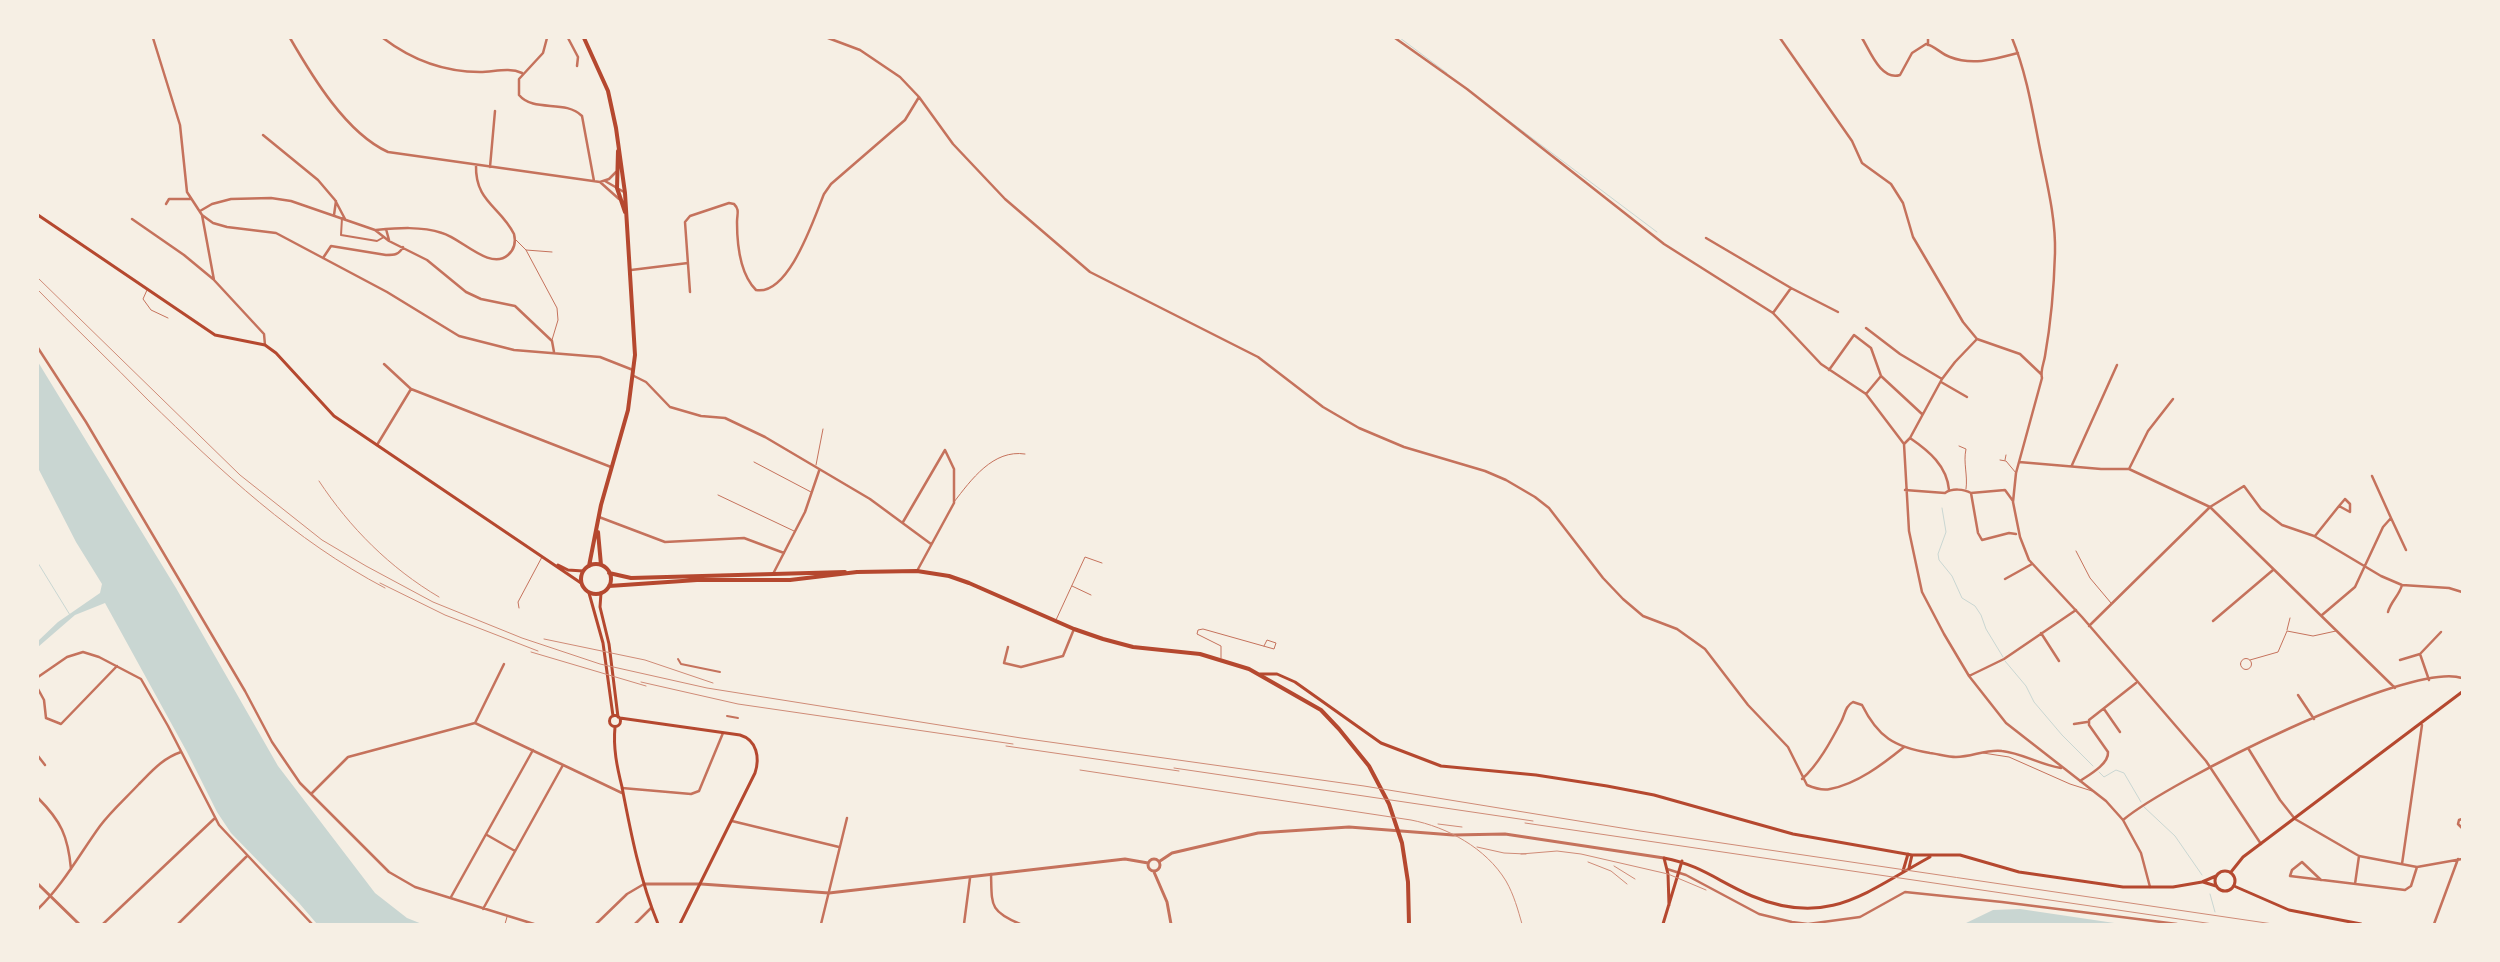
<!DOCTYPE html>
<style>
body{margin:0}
#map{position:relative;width:2500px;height:962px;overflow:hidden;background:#f6efe4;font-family:"Open Sans",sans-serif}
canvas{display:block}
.frame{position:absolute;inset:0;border:39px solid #f6efe4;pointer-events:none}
</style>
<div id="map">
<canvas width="2500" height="962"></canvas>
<div class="frame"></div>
</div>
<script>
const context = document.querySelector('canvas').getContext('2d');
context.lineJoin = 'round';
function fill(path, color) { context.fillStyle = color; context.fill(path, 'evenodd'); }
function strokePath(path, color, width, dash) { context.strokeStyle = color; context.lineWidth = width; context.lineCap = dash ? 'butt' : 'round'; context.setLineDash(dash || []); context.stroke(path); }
const water = new Path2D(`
 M 38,362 L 176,588 L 278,766 L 375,893 L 407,918 L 422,924 L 317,924 L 299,903 L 231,833 L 217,812 L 187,752 L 105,603 L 75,615 L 38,647 L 38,641 L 58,622 L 100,593 L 102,584 L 76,542 L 38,468 Z
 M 2020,909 L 2121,924 L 1964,924 L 1993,910 Z`);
const stream = new Path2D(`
 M 1400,38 L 1447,73
 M 1508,120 L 1657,232
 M 1942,508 L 1946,532 L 1938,554 L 1939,560 L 1952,576 L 1962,598 L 1975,606 L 1981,615 L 1986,629 L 2003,657
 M 38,563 L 70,615
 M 2005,661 L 2026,686 L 2034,702 L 2062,735 L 2093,766
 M 2099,772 L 2104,777 L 2116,770 L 2124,773 L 2141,802
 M 2144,807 L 2175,836 L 2202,875
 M 2210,894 L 2215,912`);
const service = new Path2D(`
 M 515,239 L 526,250 L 552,252
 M 526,250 L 557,308 L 558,320 L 552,340
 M 147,290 L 143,299 L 151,310 L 168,318
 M 1959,446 L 1966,449 C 1963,463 1968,475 1966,489
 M 2000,460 L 2006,461 L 2016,473
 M 2005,460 L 2006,455
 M 754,462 L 811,492
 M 816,465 L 823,429
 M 718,495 L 794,531
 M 954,502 C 971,480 993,449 1025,454
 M 2076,551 L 2090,578 L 2111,603
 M 1072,586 L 1091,595
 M 519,608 L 518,602 L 542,557
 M 1056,620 L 1085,557 L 1102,563
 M 2287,630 L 2290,618
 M 1221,658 L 1221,646 L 1197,634 L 1198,630 L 1203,629 L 1274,649 L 1276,643 L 1267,640 L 1264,646
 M2240.5 664a5.5 5.5 0 1 1 11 0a5.5 5.5 0 1 1-11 0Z
 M 2250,660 L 2278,652 L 2287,631 L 2313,636 L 2336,631
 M 1983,753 L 2009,757 L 2070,784 L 2092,791
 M 505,924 L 507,917`);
const pedestrian = new Path2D(`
 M 342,218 L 341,235 L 377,241 L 384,237
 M 678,659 L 681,664 L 720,672
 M 727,716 L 738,718`);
const minor = new Path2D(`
 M 153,38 L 180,125 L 187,192 L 202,215 L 213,223 L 227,227 L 276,233 L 387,292 L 459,336 L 514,350 L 600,357 L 633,370
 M 290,38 C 312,76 346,133 388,152 L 600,182 L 609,179 L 616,172
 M 383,38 C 412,60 443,72 480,72 C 494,72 509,67 522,73
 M 547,38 L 543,53 L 519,79 L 519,95 C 534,113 565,99 582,116 L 594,181
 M 568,38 L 578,57 L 577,66
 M 828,38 L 860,50 L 900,77 L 919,97 L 953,144 L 1005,199 L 1090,272 L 1258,357 L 1323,407 L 1359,428 L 1404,447 L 1485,471 L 1506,480 L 1535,497 L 1549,508 L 1603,578 L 1623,599 L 1643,616 L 1677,629 L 1705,649 L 1748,705 L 1788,747 L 1807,785 C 1814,788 1822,791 1830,789 C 1857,784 1883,764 1904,747
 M 1395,38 L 1467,89 L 1664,244 L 1773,313 L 1821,364 L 1866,394 L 1904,444 L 1909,531 L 1922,592 L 1944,634 L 1969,676 L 2006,723 L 2106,801 L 2123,820 L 2141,853 L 2150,887
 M 1780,38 L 1852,141 L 1862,163 L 1891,184 L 1903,203 L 1913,237 L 1963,322 L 1977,339
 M 1862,38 C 1870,51 1881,81 1900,75 L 1912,53 L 1926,44 C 1935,46 1941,54 1950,57 C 1973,66 1995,59 2018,53
 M 2012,38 C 2026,72 2032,108 2039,144 C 2046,180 2056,217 2055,253 C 2054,288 2051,322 2045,356 C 2044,363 2040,371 2042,378 L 2016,473 L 2013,502 L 2020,537 L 2029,560 L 2082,617 L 2206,761 L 2261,844
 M 1928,45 L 1928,38
 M 263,135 L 318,180 L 335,200 L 345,219
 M 490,167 L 495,111
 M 605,181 L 624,192
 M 600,182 L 619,199
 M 166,204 L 169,199 L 191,199
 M 200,211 L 212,204 L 231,199 L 271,198 L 291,201 L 375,230 L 389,241 L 427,260 L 466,292 L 481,299 L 515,306 L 552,341 L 554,352
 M 202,215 L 214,280 L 264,334 L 265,345
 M 334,215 L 336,201
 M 132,219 L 184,255 L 213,279
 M 386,229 L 389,240
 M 376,230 C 398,228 421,226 442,233 C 461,238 490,271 508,255 C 515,249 516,242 514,234 C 500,206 475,202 476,165
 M 1706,238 L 1791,288 L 1838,312
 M 323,258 L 331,246 L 386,255 C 394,255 399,255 403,247
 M 631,270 L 688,263
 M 690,292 L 685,222 L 690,216 L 729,203 L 734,204 C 740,210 737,214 737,222 C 737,243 740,274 756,290 C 789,296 814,218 824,194 L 831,184 L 905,120 L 919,97
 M 1773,313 L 1791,288
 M 1866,328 L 1900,354 L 1942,379
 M 1977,339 L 2020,354 L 2041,374
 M 38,348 L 86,422 L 245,691 L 272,742 L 300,783 L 389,872 L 415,887 L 534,924
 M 384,364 L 411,389 L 611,467
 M 1829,370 L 1854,335 L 1871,348 L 1881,376 L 1922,414
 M 634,376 L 646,382 L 670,407 L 701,416 L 725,418 L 765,437 L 870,499 L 931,544
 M 1941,382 L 1967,397
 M 1866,394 L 1881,376
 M 1910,438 C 1929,451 1947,466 1949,490
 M 1904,444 L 1910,438 L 1942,379 L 1955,362 L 1977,339
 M 377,445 L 411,389
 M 2019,462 L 2101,469 L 2129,469 L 2210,507 L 2395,688
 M 2072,465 L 2117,365
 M 2129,469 L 2148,431 L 2173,399
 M 1905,490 L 1945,493 C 1952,488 1964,489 1971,493 L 2005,490 L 2013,501
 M 1971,493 L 1978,533 L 1982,540 L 2009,533 L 2016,534
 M 599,517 L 665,542 L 744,538 L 784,553
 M 2391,518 L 2406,550
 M 903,522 L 945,450
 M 2315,536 L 2339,506 L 2350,512 L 2350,504 L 2345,499 L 2339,506
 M 917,571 L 954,503 L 954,469 L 945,450
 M 773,574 L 805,512 L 819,471
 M 2005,579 L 2032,564
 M 2388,612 C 2391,601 2399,596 2402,585
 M 2322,615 L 2355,587 L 2383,527 L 2391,518 L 2372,476
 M 2213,621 L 2273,570
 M 2089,626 L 2210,507 L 2244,486 L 2261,509 L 2282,525 L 2314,536 L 2381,576 L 2402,585 L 2449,588 L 2462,592
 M 2041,633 L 2059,661
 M 1008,647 L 1004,663 L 1021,667 L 1063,656 L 1074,629
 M 2420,654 L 2429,680
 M 2400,660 L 2420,654 L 2441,632
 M 1969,676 L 2004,659 L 2076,610
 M 38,677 L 67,657 L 83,652 L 99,657 L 141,679 L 168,726 L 219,825 L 312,924
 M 38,689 L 44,700 L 46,718 L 61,724 L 117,666
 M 2298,695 L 2314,719
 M 2104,709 L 2120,732
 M 475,723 L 504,664
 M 2074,724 L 2087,722
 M 2248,748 L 2280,800 L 2295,819 L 2359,856 L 2417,867 L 2462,859
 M 38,756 L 45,765
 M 1802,779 C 1818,765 1831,741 1841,722 C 1845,715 1845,706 1853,702 L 1862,705 C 1878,737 1894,747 1930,753 C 1938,754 1948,757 1956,757 C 1972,757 1986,749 2002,751 C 2022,753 2040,765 2061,768
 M 2080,781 C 2089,775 2109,764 2108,752 L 2089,725 L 2089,720 L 2136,683
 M 622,788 L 691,794 L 699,791 L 723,733
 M 311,794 L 348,757 L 475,723 L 622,793
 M 38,798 C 61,821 68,836 71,869
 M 2462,819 L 2459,820 L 2458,824 L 2462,828
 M 2123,820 C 2168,782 2411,660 2462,678
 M 732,821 L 839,847
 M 487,835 L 515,851
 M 2402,864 L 2422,725
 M 1667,869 L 1686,875 L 1759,914 L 1792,922 L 1808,924 L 1860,917 L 1905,892 L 2002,902 L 2177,924
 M 991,874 C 992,905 989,911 1020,924
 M 2321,880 L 2302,862 L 2292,870 L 2290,876 L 2405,890 L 2411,886 L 2417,867
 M 2355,884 L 2359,856
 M 451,897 L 533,750
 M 38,909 C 63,885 79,855 100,826 C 111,811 126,798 139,784 C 152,771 163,758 181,752
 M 483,909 L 563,765
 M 103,924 L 215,818
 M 178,924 L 247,856
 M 596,924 L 627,894 L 644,884
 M 635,924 L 651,908
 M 821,924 L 847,818
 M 964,924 L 970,878
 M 2434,924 L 2458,859`);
const tertiary = new Path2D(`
 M1148 865a6 6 0 1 1 12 0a6 6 0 1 1-12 0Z
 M 1160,861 L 1172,853 L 1258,833 L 1349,827 L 1453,835 L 1505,834 L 1664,858
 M 1154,872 L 1167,902 L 1171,924
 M 38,884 L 79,924
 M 644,884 L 701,884 L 829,893 L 1125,859 L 1148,863`);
const secondary = new Path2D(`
 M 38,215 L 215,335 L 265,345 L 276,353 L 334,416 L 581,583
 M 558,565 L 568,570 L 583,571
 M 589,593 L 603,643 L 613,716
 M 601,593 L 600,607 L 609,644 L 618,717
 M 1260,674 L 1277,674 L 1295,682 L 1381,743 L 1441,766 L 1536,775 L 1607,786 L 1654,795 L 1793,834 L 1912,855 L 1960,855 L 2019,872 L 2123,887 L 2173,887 L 2202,882 L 2216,876
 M609.5 721a5.5 5.5 0 1 1 11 0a5.5 5.5 0 1 1-11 0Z
 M 620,718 L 740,735 C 757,740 760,758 755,773 L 680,924
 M 615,727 C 613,748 617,767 622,787 C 631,834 640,880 658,924
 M 1909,868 L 1912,855
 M2215 881a10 10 0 1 1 20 0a10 10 0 1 1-20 0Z
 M 1903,871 L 1908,854
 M 2231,872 L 2243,857 L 2462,692
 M 2203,882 L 2216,886
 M 2234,886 L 2289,910 L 2361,924
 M 1669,905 L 1668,874 L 1664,858 C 1701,865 1719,882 1752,896 C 1828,928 1866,892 1930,857
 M 1663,924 L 1682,861`);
const primary = new Path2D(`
 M 584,38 L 608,91 L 616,128 L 625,193 L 635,355 L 628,410 L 601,505 L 589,566
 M 618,151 L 617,188 L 625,212
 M 598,532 L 601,565
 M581 579a15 15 0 1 1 30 0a15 15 0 1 1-30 0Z
 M 609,573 L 631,578 L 845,572
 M 609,586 L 697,580 L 790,580 L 857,572 L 917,571 L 949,576 L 969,583 L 1074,629 L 1103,639 L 1133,647 L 1200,654 L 1249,669 L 1321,710 L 1339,729 L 1369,766 L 1389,804 L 1402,843 L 1408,882 L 1409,924`);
const rail = new Path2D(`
 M 38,278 L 240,475 L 322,540 L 366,566 L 433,602 L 522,638 L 600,664 L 707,688 L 1021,738 L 1364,786 L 1640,831 L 2273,924
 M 38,290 C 74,327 112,363 148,400 C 221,471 294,540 385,588
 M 319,481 C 350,528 390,568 439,597
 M 380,583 L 445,615 L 538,651
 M 544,639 L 645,660 L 713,683
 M 531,652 L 646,686
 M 641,682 L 738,704 L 1013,744
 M 1006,746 L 1179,771
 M 1174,768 L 1533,821
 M 1080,770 L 1411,820 C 1447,827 1486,848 1506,881 C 1514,895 1518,910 1522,924
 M 1525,823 L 2213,924
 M 1438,824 L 1462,827
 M 1477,847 L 1504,853 L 1526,854
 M 1521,854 L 1557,851 L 1581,854 L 1668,874 L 1706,890
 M 1588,862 L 1611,871 L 1627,884
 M 1614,866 L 1635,879`);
fill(water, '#c9d6d2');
strokePath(stream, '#c9d6d2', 1);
strokePath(service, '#c5725c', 1);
strokePath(pedestrian, '#c5725c', 2);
strokePath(minor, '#c5725c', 2.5);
strokePath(tertiary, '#c5725c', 3);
strokePath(secondary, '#b5482f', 3);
strokePath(primary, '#b5482f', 4);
strokePath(rail, '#cf8b77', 1);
</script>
